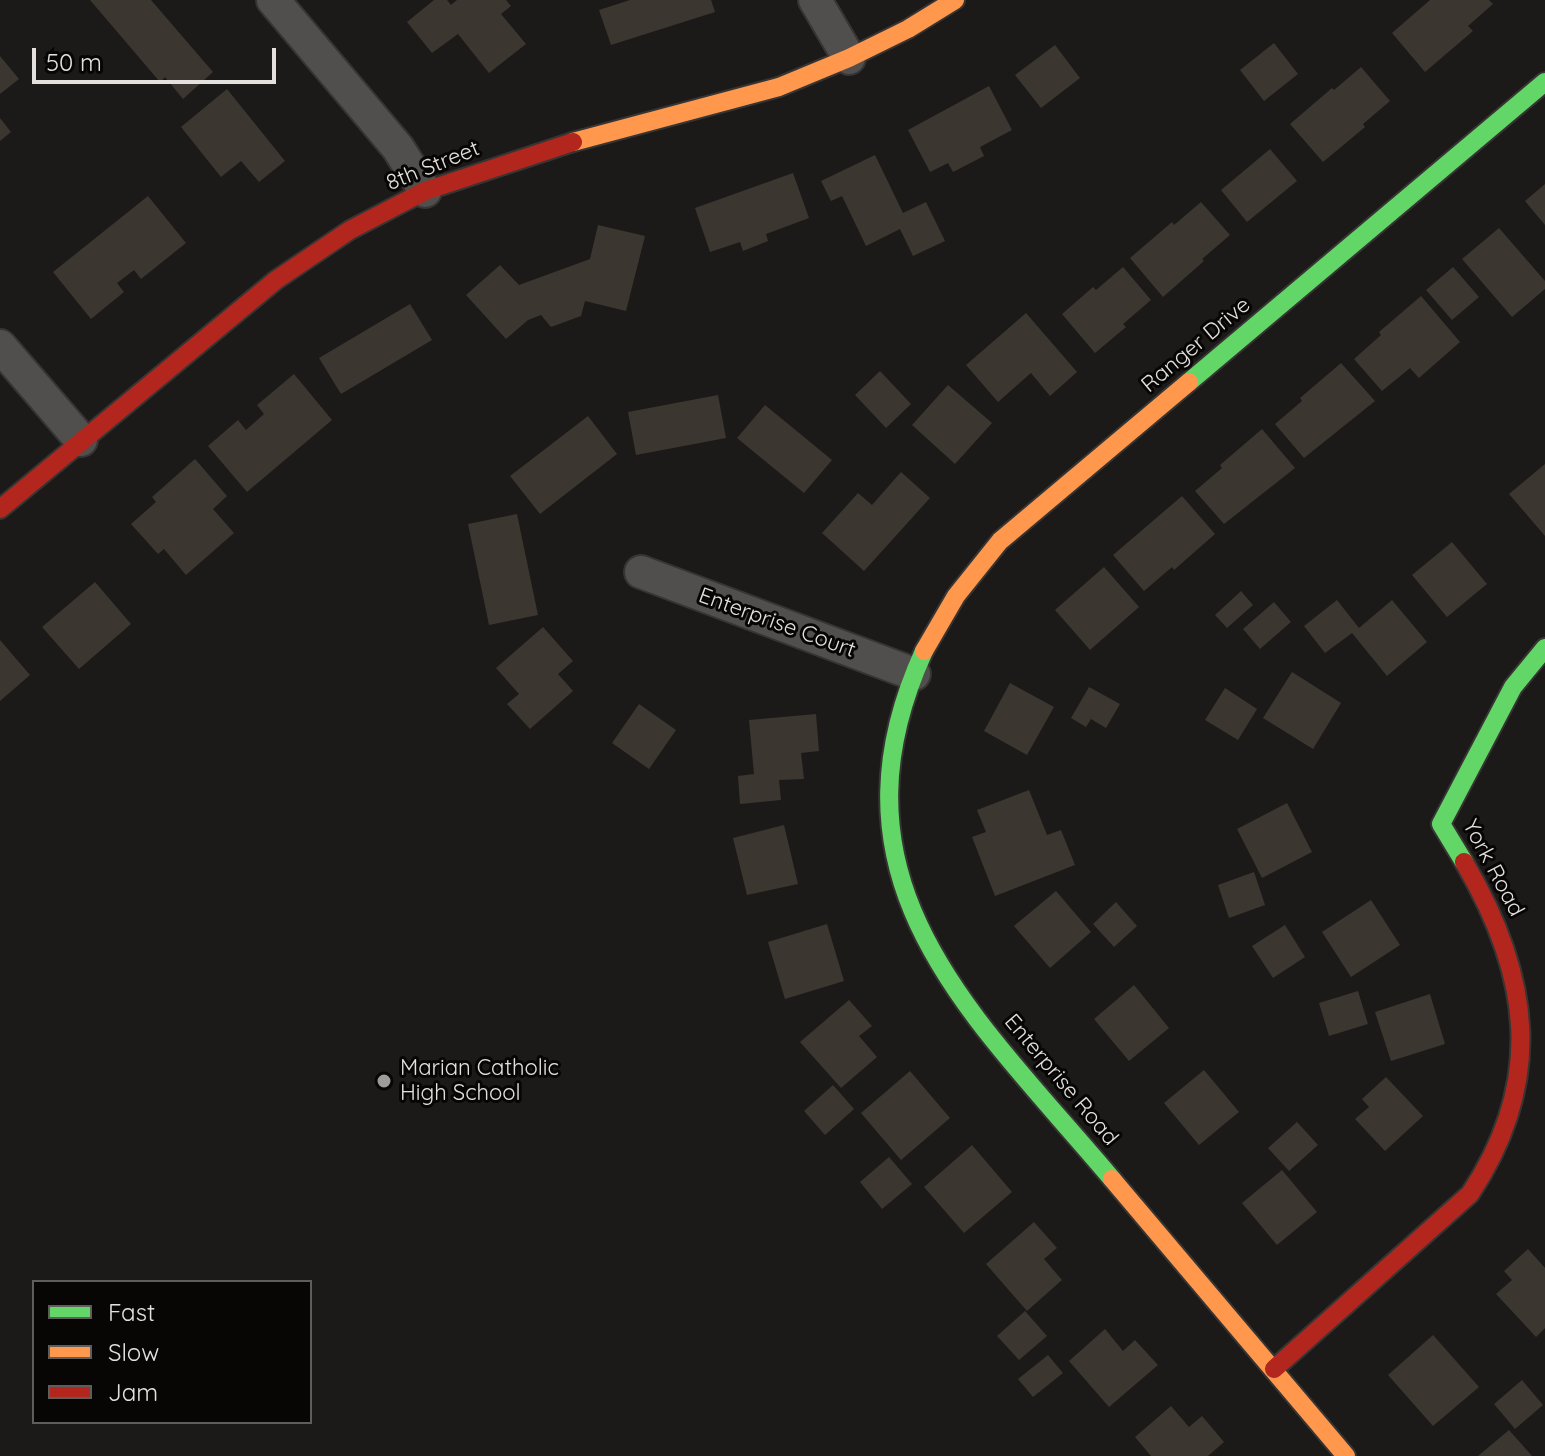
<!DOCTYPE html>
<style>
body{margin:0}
#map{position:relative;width:1545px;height:1456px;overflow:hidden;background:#1c1a18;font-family:Quicksand,sans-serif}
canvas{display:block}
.legend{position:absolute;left:32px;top:1280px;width:280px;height:144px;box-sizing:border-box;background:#070604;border:2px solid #5f5d5b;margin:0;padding:10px 14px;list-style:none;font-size:24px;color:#e3e0dd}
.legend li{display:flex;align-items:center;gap:16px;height:40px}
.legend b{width:40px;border:2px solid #5f5d5b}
.scale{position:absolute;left:32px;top:48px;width:244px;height:36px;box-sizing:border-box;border:4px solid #e3e0dd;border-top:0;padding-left:10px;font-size:24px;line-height:28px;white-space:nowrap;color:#e3e0dd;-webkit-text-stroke:6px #070604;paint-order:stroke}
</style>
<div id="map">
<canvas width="1545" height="1456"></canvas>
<ul class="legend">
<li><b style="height:10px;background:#63d668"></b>Fast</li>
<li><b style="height:10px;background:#ff974d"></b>Slow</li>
<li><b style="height:10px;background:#b3261e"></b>Jam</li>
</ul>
<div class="scale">50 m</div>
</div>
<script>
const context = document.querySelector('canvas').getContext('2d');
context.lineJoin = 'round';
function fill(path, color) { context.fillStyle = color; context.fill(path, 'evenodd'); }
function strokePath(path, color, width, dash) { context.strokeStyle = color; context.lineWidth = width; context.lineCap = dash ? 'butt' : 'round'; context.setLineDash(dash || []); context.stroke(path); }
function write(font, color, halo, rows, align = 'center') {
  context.font = font + ' Quicksand,sans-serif'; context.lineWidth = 6; context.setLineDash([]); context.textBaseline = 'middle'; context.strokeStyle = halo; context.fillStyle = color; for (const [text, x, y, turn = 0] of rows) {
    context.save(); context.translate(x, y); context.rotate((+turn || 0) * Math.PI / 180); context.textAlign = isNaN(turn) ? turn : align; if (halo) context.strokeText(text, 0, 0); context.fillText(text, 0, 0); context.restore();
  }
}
const building = new Path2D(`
 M 90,0 L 151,0 L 213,72 L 183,99 L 165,77 L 160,82 Z
 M 434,0 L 447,0 L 451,5 L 457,0 L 506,0 L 511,6 L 501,14 L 526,44 L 489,73 L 458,34 L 432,53 L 407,22 Z
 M 630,0 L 711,0 L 715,12 L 611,45 L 599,10 Z
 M 1430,0 L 1489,0 L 1493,4 L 1468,26 L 1473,31 L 1425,72 L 1392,33 Z
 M 1274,43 L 1298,74 L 1264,101 L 1240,70 Z
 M 1055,45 L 1080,78 L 1041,108 L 1015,75 Z
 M 0,56 L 19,79 L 0,94 Z
 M 1361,67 L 1390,101 L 1363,124 L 1365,127 L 1323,162 L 1290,124 L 1332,88 L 1334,90 Z
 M 989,86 L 1012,130 L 980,147 L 984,156 L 953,172 L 948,163 L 930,172 L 908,130 Z
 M 227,89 L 285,161 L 259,182 L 241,161 L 221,177 L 181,127 Z
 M 0,118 L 11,132 L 0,141 Z
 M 1270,149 L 1297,181 L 1247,222 L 1221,190 Z
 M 875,155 L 903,213 L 926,202 L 945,241 L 913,256 L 900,229 L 866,246 L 842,196 L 831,201 L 821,181 Z
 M 793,173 L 809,218 L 766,234 L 768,241 L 743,251 L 740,242 L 710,252 L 695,208 Z
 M 1545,184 L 1545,225 L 1525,201 Z
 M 148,196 L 186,243 L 141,279 L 134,270 L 117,283 L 124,292 L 91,319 L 53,272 Z
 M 1201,202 L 1230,235 L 1202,259 L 1204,261 L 1163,297 L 1130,258 L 1172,222 L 1174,225 Z
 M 598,225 L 645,236 L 626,311 L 585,301 L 581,316 L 551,327 L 541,315 L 528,320 L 506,339 L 466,295 L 500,265 L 519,285 L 590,259 Z
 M 1499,228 L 1545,281 L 1545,289 L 1512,317 L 1462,259 Z
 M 1123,267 L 1151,300 L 1123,324 L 1126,327 L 1095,353 L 1062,314 L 1093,287 L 1096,290 Z
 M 1453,267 L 1479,297 L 1452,320 L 1426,290 Z
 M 1421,296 L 1460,342 L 1419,378 L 1410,368 L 1382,391 L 1354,359 L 1381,335 L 1379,332 Z
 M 410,304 L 432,340 L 341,394 L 319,358 Z
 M 1026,313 L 1077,372 L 1050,396 L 1031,373 L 998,402 L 966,365 Z
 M 1341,363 L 1375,401 L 1304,458 L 1275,424 L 1302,401 L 1300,398 Z
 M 880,371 L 911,404 L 886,428 L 855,395 Z
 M 294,374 L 332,420 L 247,492 L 208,446 L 238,420 L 246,430 L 264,414 L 257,405 Z
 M 948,385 L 992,423 L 955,464 L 912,425 Z
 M 718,395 L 726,438 L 636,455 L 628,412 Z
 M 765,405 L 832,460 L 804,493 L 737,438 Z
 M 588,416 L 617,454 L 540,514 L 510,476 Z
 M 1262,429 L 1295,468 L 1224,524 L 1195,491 L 1222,468 L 1220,465 Z
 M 195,459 L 227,496 L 213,509 L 234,533 L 186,575 L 164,549 L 158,554 L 131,524 L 156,502 L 152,497 Z
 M 1545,464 L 1545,536 L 1509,494 Z
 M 901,472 L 930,498 L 864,571 L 822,533 L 858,493 L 872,505 Z
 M 1182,496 L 1215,534 L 1174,570 L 1172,567 L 1144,591 L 1113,555 Z
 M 517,514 L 538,615 L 489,625 L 468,524 Z
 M 1452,542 L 1487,584 L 1447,617 L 1412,575 Z
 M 1104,567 L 1139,607 L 1090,650 L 1055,610 Z
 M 95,582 L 131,624 L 79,669 L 42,627 Z
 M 1241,591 L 1253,605 L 1227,628 L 1215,615 Z
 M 1337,600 L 1359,628 L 1392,600 L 1427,642 L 1387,676 L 1352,633 L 1325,653 L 1304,626 Z
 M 1274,602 L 1291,622 L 1260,649 L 1243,629 Z
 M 543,627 L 573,661 L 558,674 L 573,691 L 530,729 L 507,704 L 519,694 L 496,668 Z
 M 0,640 L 30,675 L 0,701 Z
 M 1292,672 L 1341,703 L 1313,749 L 1263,718 Z
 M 1010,683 L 1054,707 L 1027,755 L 984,731 Z
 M 1089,687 L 1120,704 L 1106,728 L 1091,719 L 1086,727 L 1071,718 Z
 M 1225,688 L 1257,709 L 1238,740 L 1205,720 Z
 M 639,704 L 676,730 L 649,769 L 612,743 Z
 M 816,714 L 819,751 L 801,753 L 804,779 L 779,780 L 781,800 L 740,804 L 738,776 L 754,774 L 749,720 Z
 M 1029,790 L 1047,835 L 1061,830 L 1075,865 L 995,896 L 972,837 L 986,832 L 977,810 Z
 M 1287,803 L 1312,852 L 1262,878 L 1237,829 Z
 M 784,825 L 798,884 L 747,895 L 733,838 Z
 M 1254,872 L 1265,905 L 1229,918 L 1218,885 Z
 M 1056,891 L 1091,932 L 1050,968 L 1014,926 Z
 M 1371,900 L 1400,945 L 1351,977 L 1322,932 Z
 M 1116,902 L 1137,926 L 1114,947 L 1093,924 Z
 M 827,924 L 844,981 L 785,999 L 768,942 Z
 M 1285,925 L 1305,957 L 1273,978 L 1252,946 Z
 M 1134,985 L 1169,1028 L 1129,1061 L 1094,1019 Z
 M 1358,991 L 1368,1024 L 1329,1036 L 1319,1003 Z
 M 1430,994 L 1445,1044 L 1391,1061 L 1375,1012 Z
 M 849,1000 L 872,1026 L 859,1036 L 877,1057 L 841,1088 L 800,1042 Z
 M 1204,1070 L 1239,1112 L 1199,1145 L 1164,1103 Z
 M 910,1071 L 950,1118 L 901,1160 L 861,1113 Z
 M 1386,1077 L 1423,1116 L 1385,1151 L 1355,1119 L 1369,1107 L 1362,1099 Z
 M 833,1085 L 854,1109 L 825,1135 L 804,1111 Z
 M 1297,1122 L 1318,1145 L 1289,1171 L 1268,1148 Z
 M 972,1145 L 1012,1192 L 964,1233 L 924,1187 Z
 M 889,1157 L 912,1184 L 882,1209 L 860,1182 Z
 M 1282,1170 L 1317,1212 L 1277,1245 L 1242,1203 Z
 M 1034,1222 L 1057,1248 L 1044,1259 L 1062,1280 L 1027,1311 L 986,1264 Z
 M 1528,1249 L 1545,1268 L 1545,1328 L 1536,1337 L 1496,1294 L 1512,1280 L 1504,1271 Z
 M 1025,1311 L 1047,1336 L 1019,1360 L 997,1336 Z
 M 1105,1329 L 1123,1351 L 1135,1340 L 1158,1365 L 1109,1407 L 1069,1361 Z
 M 1433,1335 L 1479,1387 L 1433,1426 L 1388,1375 Z
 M 1048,1355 L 1063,1373 L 1033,1397 L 1018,1379 Z
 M 1522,1380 L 1543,1405 L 1515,1429 L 1494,1404 Z
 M 1171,1406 L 1189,1427 L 1202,1416 L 1224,1442 L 1208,1456 L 1151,1456 L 1135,1437 Z
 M 1509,1430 L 1532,1456 L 1478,1456 Z`);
const street = new Path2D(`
 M 273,0 L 398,148 L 425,191
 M 815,0 L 849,58
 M 0,346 L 81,440
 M 641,572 L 914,674`);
const fast = new Path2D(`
 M 1189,382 L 1545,82
 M 924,651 C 818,884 975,1016 1112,1179
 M 1464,862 L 1441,824 L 1513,687 L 1545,648`);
const slow = new Path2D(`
 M 573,142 L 779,87 L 849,58 L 908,29 L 955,0
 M 924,651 L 956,596 L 1000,541 L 1189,382
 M 1112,1179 L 1346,1456`);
const jam = new Path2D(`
 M 0,509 L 276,280 L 350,230 L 425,191 L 573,142
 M 1274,1369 L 1470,1194 C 1545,1081 1531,976 1464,862`);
const markers = [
 [384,1081,8,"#9d9b98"]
];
const streetNames = [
 ["8th Street",433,166,-22],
 ["Ranger Drive",1196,345,-40],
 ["Enterprise Court",777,623,20],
 ["York Road",1493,868,62],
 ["Enterprise Road",1061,1080,50]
];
const poiNames = [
 ["Marian Catholic",400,1068],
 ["High School",400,1093]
];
fill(building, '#3b3630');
strokePath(street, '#363533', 36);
strokePath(fast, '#363533', 22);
strokePath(slow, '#363533', 22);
strokePath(jam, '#363533', 22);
strokePath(street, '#504f4d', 32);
strokePath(fast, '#63d668', 18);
strokePath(slow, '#ff974d', 18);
strokePath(jam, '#b3261e', 18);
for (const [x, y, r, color] of markers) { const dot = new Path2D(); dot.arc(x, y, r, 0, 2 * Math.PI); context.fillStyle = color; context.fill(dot); strokePath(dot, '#070604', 3); }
write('22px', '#e3e0dd', '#070604', streetNames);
write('22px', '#e3e0dd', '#070604', poiNames, 'left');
</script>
